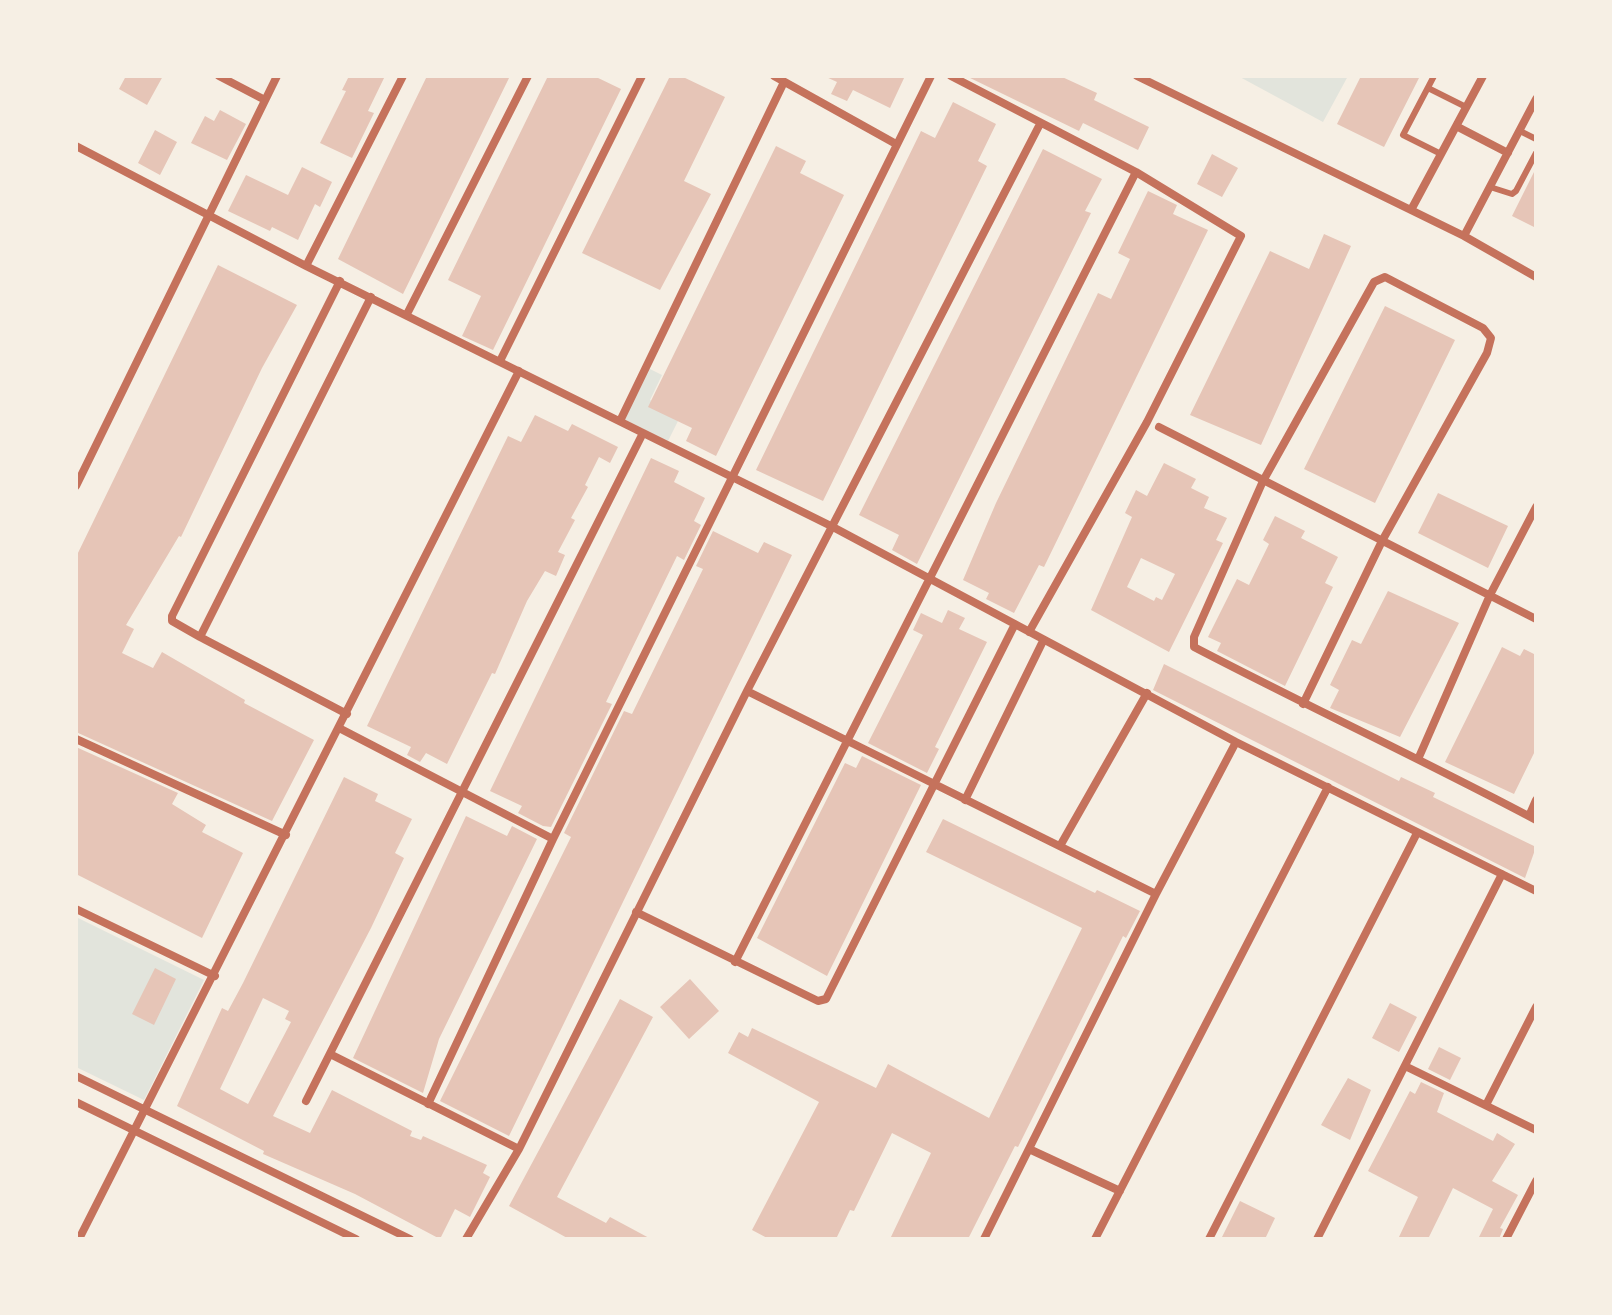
<!DOCTYPE html>
<style>
body{margin:0}
#map{position:relative;width:1612px;height:1315px;overflow:hidden;background:#f6efe4;font-family:Roboto,sans-serif}
canvas{display:block}
.frame{position:absolute;inset:0;border:78px solid #f6efe4;pointer-events:none}
</style>
<div id="map">
<canvas width="1612" height="1315"></canvas>
<div class="frame"></div>
</div>
<script>
const context = document.querySelector('canvas').getContext('2d');
context.lineJoin = 'round';
function fill(path, color) { context.fillStyle = color; context.fill(path, 'evenodd'); }
function strokePath(path, color, width, dash) { context.strokeStyle = color; context.lineWidth = width; context.lineCap = dash ? 'butt' : 'round'; context.setLineDash(dash || []); context.stroke(path); }
const green = new Path2D(`
 M 1238,76 L 1348,76 L 1323,122 Z
 M 648,368 L 662,375 L 650,400 L 681,415 L 668,441 L 623,419 Z
 M 76,917 L 204,980 L 144,1100 L 76,1067 Z`);
const building = new Path2D(`
 M 126,76 L 163,76 L 147,105 L 119,89 Z
 M 349,76 L 385,76 L 368,111 L 374,113 L 352,158 L 320,143 L 346,91 L 342,90 Z
 M 427,76 L 510,76 L 403,294 L 338,259 Z
 M 548,76 L 594,76 L 621,89 L 493,350 L 462,336 L 481,296 L 448,280 Z
 M 670,76 L 681,76 L 725,97 L 684,181 L 711,194 L 660,290 L 582,253 Z
 M 824,76 L 905,76 L 890,108 L 853,90 L 847,101 L 831,94 L 837,82 Z
 M 966,76 L 1060,76 L 1097,93 L 1094,100 L 1149,127 L 1138,150 L 1083,123 L 1079,131 Z
 M 1361,76 L 1420,76 L 1384,147 L 1337,124 Z
 M 953,102 L 996,124 L 978,161 L 987,166 L 823,501 L 756,470 L 921,131 L 935,138 Z
 M 220,110 L 246,124 L 227,160 L 191,143 L 205,116 L 214,121 Z
 M 155,130 L 177,142 L 160,175 L 138,163 Z
 M 776,146 L 806,161 L 800,173 L 844,195 L 716,456 L 686,441 L 692,428 L 648,407 Z
 M 1043,149 L 1102,179 L 1085,211 L 1091,213 L 917,564 L 892,550 L 899,535 L 859,515 Z
 M 1212,154 L 1238,168 L 1222,197 L 1197,184 Z
 M 302,167 L 332,182 L 320,207 L 315,204 L 298,240 L 272,227 L 270,231 L 228,211 L 246,175 L 288,195 Z
 M 1536,168 L 1536,228 L 1512,216 Z
 M 1148,191 L 1177,205 L 1173,214 L 1208,230 L 1044,567 L 1039,565 L 1014,613 L 986,599 L 989,593 L 963,580 L 996,503 L 1098,293 L 1111,299 L 1130,259 L 1118,253 Z
 M 1324,234 L 1351,246 L 1261,445 L 1190,415 L 1270,251 L 1309,269 Z
 M 218,265 L 297,305 L 262,368 L 181,537 L 179,536 L 126,625 L 134,629 L 122,653 L 153,668 L 162,652 L 245,700 L 244,703 L 314,740 L 272,821 L 76,732 L 76,557 Z
 M 1385,306 L 1455,340 L 1375,503 L 1304,469 Z
 M 535,415 L 568,431 L 572,424 L 618,447 L 610,463 L 599,457 L 585,485 L 588,487 L 571,518 L 575,520 L 558,552 L 565,555 L 556,576 L 545,571 L 527,601 L 495,674 L 492,673 L 447,764 L 426,753 L 420,762 L 407,755 L 411,747 L 367,726 L 508,436 L 521,442 Z
 M 651,458 L 679,471 L 674,482 L 705,498 L 694,521 L 701,525 L 684,560 L 677,556 L 606,702 L 612,704 L 551,827 L 543,826 L 518,813 L 522,806 L 490,791 Z
 M 1164,463 L 1196,479 L 1191,488 L 1209,497 L 1204,508 L 1227,518 L 1216,540 L 1223,543 L 1169,652 L 1091,610 L 1132,517 L 1125,513 L 1136,490 L 1147,496 ZM 1141,558 L 1175,574 L 1162,600 L 1156,597 L 1154,601 L 1127,587 Z
 M 1438,493 L 1508,526 L 1488,568 L 1418,533 Z
 M 1275,516 L 1305,531 L 1301,538 L 1338,557 L 1325,583 L 1333,587 L 1285,686 L 1217,651 L 1221,643 L 1208,637 L 1237,579 L 1249,585 L 1269,544 L 1263,540 Z
 M 713,531 L 758,553 L 764,542 L 792,555 L 509,1136 L 440,1101 L 571,837 L 564,833 L 624,711 L 632,714 L 703,569 L 696,566 Z
 M 1388,591 L 1459,623 L 1400,737 L 1330,708 L 1339,690 L 1330,685 L 1352,640 L 1361,644 Z
 M 948,610 L 965,618 L 959,629 L 987,642 L 935,747 L 939,749 L 927,773 L 868,743 L 923,635 L 913,630 L 921,613 L 942,623 Z
 M 1502,647 L 1520,656 L 1524,649 L 1536,655 L 1536,749 L 1514,794 L 1445,762 Z
 M 1164,664 L 1399,781 L 1401,777 L 1435,793 L 1433,797 L 1536,847 L 1525,878 L 1153,690 Z
 M 76,747 L 178,793 L 172,804 L 206,825 L 202,832 L 243,853 L 202,938 L 76,874 Z
 M 862,756 L 921,785 L 827,976 L 757,938 L 845,763 L 856,768 Z
 M 344,777 L 378,794 L 375,801 L 412,819 L 395,853 L 404,858 L 371,928 L 273,1116 L 310,1133 L 332,1090 L 412,1131 L 410,1136 L 421,1140 L 423,1136 L 487,1165 L 483,1173 L 490,1177 L 470,1217 L 455,1209 L 440,1239 L 355,1194 L 263,1154 L 264,1151 L 177,1106 L 222,1008 L 228,1011 L 243,983 ZM 263,998 L 289,1011 L 285,1019 L 291,1022 L 248,1104 L 220,1089 Z
 M 466,816 L 507,836 L 512,826 L 537,839 L 439,1039 L 423,1093 L 353,1058 Z
 M 943,819 L 1095,893 L 1097,890 L 1140,911 L 1126,938 L 1123,936 L 1018,1147 L 1015,1146 L 968,1239 L 890,1239 L 931,1153 L 892,1133 L 854,1211 L 850,1210 L 836,1239 L 769,1239 L 752,1230 L 819,1102 L 728,1053 L 739,1032 L 748,1037 L 752,1028 L 876,1088 L 888,1064 L 989,1118 L 1082,928 L 926,852 Z
 M 155,968 L 176,979 L 154,1025 L 132,1014 Z
 M 690,979 L 719,1011 L 689,1039 L 660,1007 Z
 M 620,999 L 653,1017 L 557,1197 L 606,1223 L 610,1217 L 651,1239 L 569,1239 L 509,1206 Z
 M 1390,1003 L 1417,1017 L 1399,1052 L 1372,1038 Z
 M 1439,1047 L 1461,1058 L 1450,1080 L 1428,1069 Z
 M 1348,1078 L 1371,1090 L 1350,1140 L 1321,1125 Z
 M 1421,1082 L 1444,1093 L 1437,1112 L 1493,1141 L 1497,1133 L 1515,1144 L 1492,1181 L 1518,1195 L 1500,1228 L 1503,1229 L 1499,1239 L 1478,1239 L 1493,1209 L 1453,1188 L 1428,1239 L 1398,1239 L 1418,1197 L 1368,1171 L 1410,1091 L 1415,1094 Z
 M 1240,1201 L 1275,1218 L 1265,1239 L 1221,1239 Z`);
const service = new Path2D(`
 M 1434,76 L 1403,135 L 1441,154
 M 1428,88 L 1466,107
 M 1520,131 L 1536,139
 M 1490,187 L 1512,194 L 1516,191 L 1536,153`);
const minor = new Path2D(`
 M 219,76 L 265,100
 M 774,76 L 896,144
 M 951,76 L 1136,172 L 1241,236 L 1147,422 L 1029,632
 M 1137,76 L 1464,236 L 1536,277
 M 1456,126 L 1508,153
 M 76,146 L 306,266 L 831,526 L 1236,742 L 1536,891
 M 1411,210 L 1483,76
 M 1464,236 L 1536,99
 M 306,266 L 403,76
 M 340,281 L 172,616 L 172,621 L 200,637 L 371,297
 M 407,314 L 528,76
 M 500,361 L 642,76
 M 620,421 L 784,82
 M 1159,427 L 1536,619
 M 76,486 L 277,76
 M 200,637 L 347,714
 M 747,691 L 1156,894
 M 1303,704 L 1382,541 L 1487,353 L 1491,338 L 1483,328 L 1385,277 L 1374,282 L 1263,481 L 1194,637 L 1194,647 C 1307,706 1423,760 1536,820
 M 339,728 L 553,839
 M 76,739 L 286,835
 M 1419,757 L 1490,595 L 1536,507
 M 965,800 L 1043,641
 M 1529,816 L 1536,800
 M 1060,846 L 1147,693
 M 76,909 L 215,976
 M 636,912 L 818,1001 L 826,999 L 1015,624
 M 735,962 L 1136,172
 M 330,1054 L 519,1149
 M 1405,1066 L 1536,1130
 M 76,1076 L 410,1239
 M 306,1101 L 643,433
 M 76,1102 L 356,1239
 M 428,1104 L 553,839 L 931,76
 M 1486,1105 L 1536,1007
 M 1029,1149 L 1120,1191
 M 79,1239 L 519,371
 M 466,1239 L 519,1149 L 747,691 L 1040,124
 M 984,1239 L 1156,894 L 1236,742
 M 1095,1239 L 1328,787
 M 1209,1239 L 1417,833
 M 1317,1239 L 1502,874
 M 1506,1239 L 1536,1181`);
fill(green, '#e2e4dc');
fill(building, '#e6c5b7');
strokePath(service, '#c5725c', 6);
strokePath(minor, '#c5725c', 8);
</script>
